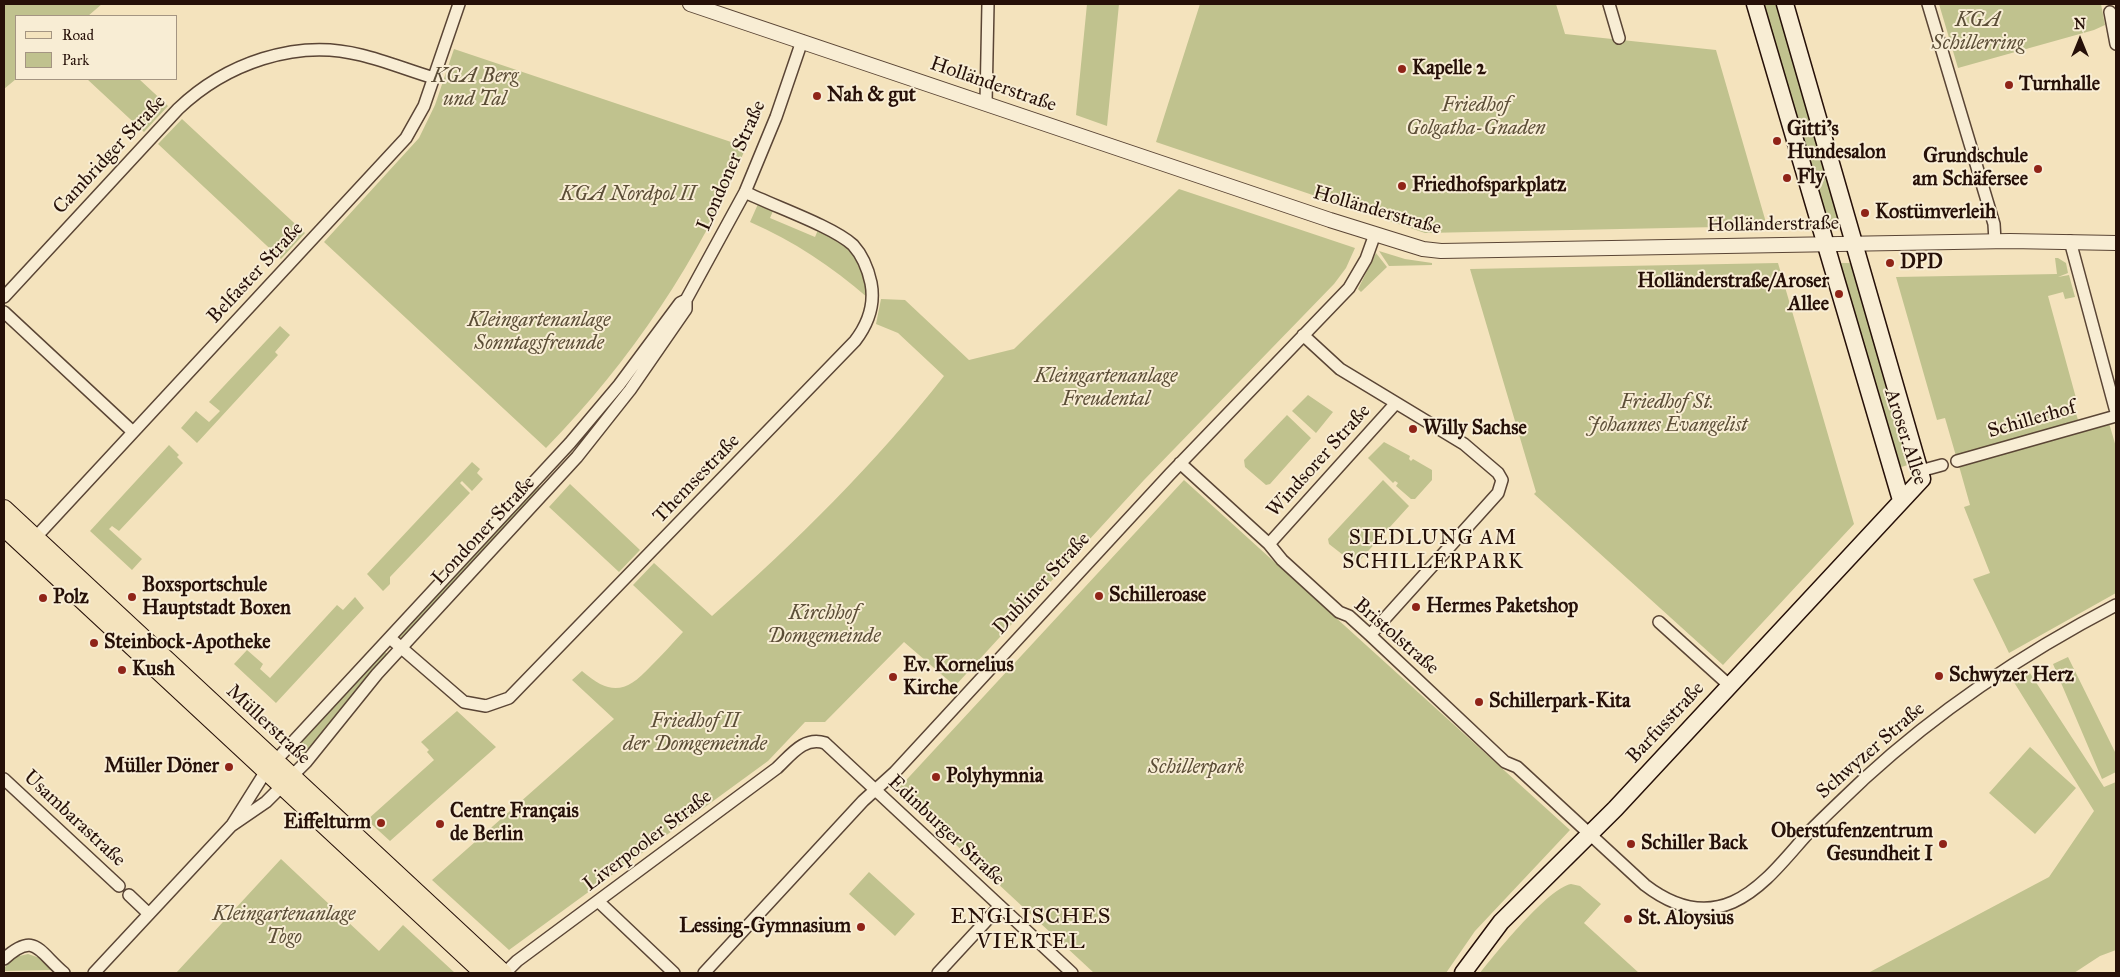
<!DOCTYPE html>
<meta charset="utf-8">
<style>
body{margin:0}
#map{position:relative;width:2120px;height:977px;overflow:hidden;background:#f4e3bd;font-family:"IM FELL Great Primer",serif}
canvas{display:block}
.frame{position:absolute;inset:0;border:5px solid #261008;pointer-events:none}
.legend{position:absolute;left:15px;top:15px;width:162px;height:65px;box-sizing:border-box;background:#f8edd4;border:1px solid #a49582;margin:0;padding:6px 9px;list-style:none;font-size:15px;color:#261008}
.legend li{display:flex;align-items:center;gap:10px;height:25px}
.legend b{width:25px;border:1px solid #a49582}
.north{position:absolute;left:2055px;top:15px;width:50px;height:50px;-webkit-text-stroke:4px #f8edd4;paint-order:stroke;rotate:0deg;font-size:14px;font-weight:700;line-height:20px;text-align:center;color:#261008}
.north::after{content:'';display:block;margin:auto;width:18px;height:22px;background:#261008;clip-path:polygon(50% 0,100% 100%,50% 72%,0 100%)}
</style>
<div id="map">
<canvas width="2120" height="977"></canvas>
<div class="frame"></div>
<ul class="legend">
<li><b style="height:6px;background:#f4e3bd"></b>Road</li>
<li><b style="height:14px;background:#c0c28e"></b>Park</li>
</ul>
<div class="north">N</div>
</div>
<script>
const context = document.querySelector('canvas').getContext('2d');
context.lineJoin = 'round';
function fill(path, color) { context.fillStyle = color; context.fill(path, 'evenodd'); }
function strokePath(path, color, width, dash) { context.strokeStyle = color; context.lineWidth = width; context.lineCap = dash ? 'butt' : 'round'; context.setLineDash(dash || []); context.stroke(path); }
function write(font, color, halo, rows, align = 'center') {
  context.font = font + ' "IM FELL Great Primer",serif'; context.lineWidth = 4; context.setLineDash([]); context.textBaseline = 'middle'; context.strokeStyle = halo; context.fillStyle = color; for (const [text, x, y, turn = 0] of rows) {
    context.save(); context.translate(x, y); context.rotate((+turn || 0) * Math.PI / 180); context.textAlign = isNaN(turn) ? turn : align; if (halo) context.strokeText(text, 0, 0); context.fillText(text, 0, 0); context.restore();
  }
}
const green = new Path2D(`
 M 4,4 L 102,4 L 88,16 L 16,16 L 16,79 L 4,89 Z
 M 1087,4 L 1119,4 L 1107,126 L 1076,115 Z
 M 1200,4 L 1556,4 L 1565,34 L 1716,50 L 1767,226 L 1425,233 L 1156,142 Z
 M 1762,4 L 1777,4 L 1840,221 L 1826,221 Z
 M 1939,4 L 2101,4 L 2105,25 L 2094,30 L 1958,68 Z
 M 454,49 L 746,147 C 700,259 630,362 546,448 L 324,242 L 419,138 L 435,105 Z
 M 87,79 L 139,79 L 168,106 L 144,132 Z
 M 182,119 L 305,233 L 281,259 L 158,144 Z
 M 1179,189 L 1355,248 L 1346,268 L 1334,284 L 1144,480 L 955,686 L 904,642 L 825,722 L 805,722 L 768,761 L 509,950 L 432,880 L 614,719 L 572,680 L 582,671 C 611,696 626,693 651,666 C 662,655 672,644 683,632 L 633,585 L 654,563 L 712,616 C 796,542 875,464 944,376 L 898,333 L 876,324 L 881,299 L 905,300 L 969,360 L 1014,349 Z
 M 758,204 L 773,211 L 770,218 L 815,237 L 818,230 C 852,247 863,260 868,298 C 831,266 794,241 750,222 Z
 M 1379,251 L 1405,259 L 1432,263 L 1432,265 L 1389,266 Z
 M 1376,253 L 1387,267 L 1361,292 L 1358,289 Z
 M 2055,258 L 2058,258 L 2066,263 L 2068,273 L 2058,277 L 2069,275 L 2075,297 L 2065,299 L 2063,292 L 2048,296 L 2076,398 L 2072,400 L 2078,420 L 1956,456 L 1945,418 L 1937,420 L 1896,277 L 2057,274 Z
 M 1778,263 L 1854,524 L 1723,665 L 1534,494 L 1536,492 L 1470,269 Z
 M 1838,263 L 1852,263 L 1911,464 L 1898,468 Z
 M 280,326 L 290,335 L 275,352 L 278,355 L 197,443 L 181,428 L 196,411 L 209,422 L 220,411 L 209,402 Z
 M 1308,395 L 1333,412 L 1316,433 L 1292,411 Z
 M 1287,415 L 1311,438 L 1270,484 L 1266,485 L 1245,467 L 1244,460 Z
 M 2109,423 L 2116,447 L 2116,593 L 2009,653 L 1973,579 L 1990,573 L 1964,507 L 1970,505 L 1959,466 Z
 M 1384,442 L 1410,456 L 1409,459 L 1411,461 L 1413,459 L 1432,470 L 1432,480 L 1415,499 L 1411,499 L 1396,486 L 1398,483 L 1395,481 L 1393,483 L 1368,458 Z
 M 169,445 L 179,455 L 177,457 L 183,463 L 119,531 L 112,526 L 109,529 L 142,559 L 132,570 L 90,531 Z
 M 472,462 L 480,469 L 477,473 L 483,479 L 472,491 L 462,481 L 460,483 L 470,493 L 390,577 L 390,584 L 383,591 L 367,574 Z
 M 1184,480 L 1570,830 L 1475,931 L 1446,973 L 1094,973 L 897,790 Z
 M 1383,480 L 1409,506 L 1360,560 L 1352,562 L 1329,544 L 1328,539 Z
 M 570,484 L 640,550 L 619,572 L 549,507 Z
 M 536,485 L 542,490 L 400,639 L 398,637 Z
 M 355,597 L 364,608 L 276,703 L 234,664 L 247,650 L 263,664 L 260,669 L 270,678 L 337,605 L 343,610 Z
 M 383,650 L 389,656 L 303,760 L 292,749 Z
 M 2068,657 L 2116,754 L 2116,772 L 2102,779 L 2053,664 Z
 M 2028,670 L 2104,787 L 2116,782 L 2116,950 L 2100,956 L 2074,973 L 1868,973 L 2049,877 L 2094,811 L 2012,679 Z
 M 457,711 L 496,747 L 390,841 L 367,820 L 434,760 L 427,752 L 429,750 L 421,742 Z
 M 2030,747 L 2076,788 L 2035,834 L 1989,793 Z
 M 281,859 L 379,951 L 403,925 L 455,973 L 176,973 Z
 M 869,872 L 915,914 L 895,936 L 849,894 Z
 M 1571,884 L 1580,886 L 1601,904 L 1584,923 L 1639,973 L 1480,973 C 1496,953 1548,888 1571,884 Z
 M 28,954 L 40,958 L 54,970 L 4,971 L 4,968 L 15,957 Z`);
const minor = new Path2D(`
 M 1609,4 L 1619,38
 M 1928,4 L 1994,224 L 1995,241
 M 2110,12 L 2116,44
 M 986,103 L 988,4
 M 2070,241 L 2116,412
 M 4,297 L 178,109 C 225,64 296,38 361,55 C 386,61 410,71 434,78
 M 4,312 L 133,432
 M 1303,335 L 1340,369 L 1464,444 L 1498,473 L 1502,480 L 1498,493 L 1370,635
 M 1957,461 L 2116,416
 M 1180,463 L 1269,544 L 1282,560 L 1339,612 L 1349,616 L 1370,635 L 1505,762 L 1517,767 L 1645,885 C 1671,905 1701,916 1733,902 C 1764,888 1787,856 1810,831 C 1828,813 1846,796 1865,778 C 1940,709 2026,652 2116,605
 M 1920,471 L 1942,465
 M 35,538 L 406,138 L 424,106 L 459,4
 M 1269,544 L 1396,403
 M 1659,622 L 1730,686
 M 390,638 L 464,702 L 486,706 L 509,698 L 855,341 C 868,324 875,304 871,283 C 868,269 863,256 853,245 C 832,226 773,206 745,192
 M 4,779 L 119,886
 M 232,825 L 266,771 L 570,443 L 619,385 L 680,303 L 686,300
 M 129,895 L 149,914
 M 599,902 L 674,973
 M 4,959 C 35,931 38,951 64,973
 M 94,973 L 231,826 L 266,802 L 306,762 L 377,674 L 577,457 L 630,390 L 686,309 L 686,300 L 745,192 L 776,117 L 802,41
 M 505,973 L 517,961 L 777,768 C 791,755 804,736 825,743 L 1072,973
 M 704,973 L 863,801 L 895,772 L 1170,474 L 1349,288 L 1366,259 L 1375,234
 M 938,973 L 999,907`);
const tertiary = new Path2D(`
 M 690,4 L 1330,220 L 1423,249 L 1441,251 L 2010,241 L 2116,243`);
const secondary = new Path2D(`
 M 1755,4 L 1901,500
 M 1463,973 L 1501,922 L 1615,809 L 1922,479 L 1785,4`);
const primary = new Path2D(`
 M 4,509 L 503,973
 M 4,527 L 484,973`);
const markers = [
 [1402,69,5,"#8f2418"],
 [2009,85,5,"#8f2418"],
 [817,96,5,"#8f2418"],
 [1777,141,5,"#8f2418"],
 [2038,169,5,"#8f2418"],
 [1787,178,5,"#8f2418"],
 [1402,186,5,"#8f2418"],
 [1865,213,5,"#8f2418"],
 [1890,263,5,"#8f2418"],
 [1839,294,5,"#8f2418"],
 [1413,429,5,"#8f2418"],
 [1099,596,5,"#8f2418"],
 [132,597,5,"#8f2418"],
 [43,598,5,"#8f2418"],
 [1416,607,5,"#8f2418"],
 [94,643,5,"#8f2418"],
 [122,670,5,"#8f2418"],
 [1939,676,5,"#8f2418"],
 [893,677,5,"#8f2418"],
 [1479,702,5,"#8f2418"],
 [229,767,5,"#8f2418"],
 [936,777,5,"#8f2418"],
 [381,823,5,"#8f2418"],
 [440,824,5,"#8f2418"],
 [1631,844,5,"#8f2418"],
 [1943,844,5,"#8f2418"],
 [1628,919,5,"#8f2418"],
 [861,927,5,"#8f2418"]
];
const parkNames = [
 ["KGA",1978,21],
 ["Schillerring",1978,44],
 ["KGA Berg",475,77],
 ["und Tal",475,100],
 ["Friedhof",1476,106],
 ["Golgatha-Gnaden",1476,129],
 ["KGA Nordpol II",628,195],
 ["Kleingartenanlage",539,321],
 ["Sonntagsfreunde",539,344],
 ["Kleingartenanlage",1106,377],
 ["Freudental",1106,400],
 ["Friedhof St.",1667,403],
 ["Johannes Evangelist",1667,426],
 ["Kirchhof",824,614],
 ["Domgemeinde",824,637],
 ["Friedhof II",695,722],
 ["der Domgemeinde",695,745],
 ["Schillerpark",1196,768],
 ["Kleingartenanlage",284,915],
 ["Togo",284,938]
];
const poiNames = [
 ["Kapelle 2",1412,69],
 ["Turnhalle",2019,85],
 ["Nah & gut",827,96],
 ["Gitti's",1787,130],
 ["Hundesalon",1787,153],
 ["Grundschule",2028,157,"right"],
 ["am Schäfersee",2028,180,"right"],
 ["Fly",1797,178],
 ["Friedhofsparkplatz",1412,186],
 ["Kostümverleih",1875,213],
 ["DPD",1900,263],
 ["Holländerstraße/Aroser",1829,282,"right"],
 ["Allee",1829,305,"right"],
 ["Willy Sachse",1423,429],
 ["Boxsportschule",142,586],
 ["Hauptstadt Boxen",142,609],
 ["Schilleroase",1109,596],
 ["Polz",53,598],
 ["Hermes Paketshop",1426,607],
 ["Steinbock-Apotheke",104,643],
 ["Ev. Kornelius",903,666],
 ["Kirche",903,689],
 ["Kush",132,670],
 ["Schwyzer Herz",1949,676],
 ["Schillerpark-Kita",1489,702],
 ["Müller Döner",219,767,"right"],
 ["Polyhymnia",946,777],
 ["Centre Français",450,812],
 ["de Berlin",450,835],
 ["Eiffelturm",371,823,"right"],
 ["Oberstufenzentrum",1933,832,"right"],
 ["Gesundheit I",1933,855,"right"],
 ["Schiller Back",1641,844],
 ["St. Aloysius",1638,919],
 ["Lessing-Gymnasium",851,927,"right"]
];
const streetNames = [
 ["Holländerstraße",993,85,19],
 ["Cambridger Straße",110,155,-47],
 ["Londoner Straße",732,166,-66],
 ["Holländerstraße",1377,211,16],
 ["Holländerstraße",1773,225,-1],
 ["Belfaster Straße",256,273,-47],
 ["Schillerhof",2032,420,-16],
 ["Aroser Allee",1905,437,72],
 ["Windsorer Straße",1319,461,-48],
 ["Themsestraße",697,479,-46],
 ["Londoner Straße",484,531,-47],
 ["Dubliner Straße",1042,584,-47],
 ["Bristolstraße",1396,637,41],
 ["Barfusstraße",1666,723,-47],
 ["Müllerstraße",268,725,43],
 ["Schwyzer Straße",1871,751,-41],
 ["Usambarastraße",74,819,43],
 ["Edinburger Straße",946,831,43],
 ["Liverpooler Straße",648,841,-37]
];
const neighbourhoodNames = [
 ["SIEDLUNG AM",1433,539],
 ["SCHILLERPARK",1433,563]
];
const quarterNames = [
 ["ENGLISCHES",1031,918],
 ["VIERTEL",1031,943]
];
fill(green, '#c0c28e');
strokePath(minor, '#5a4535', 14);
strokePath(tertiary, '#5a4535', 16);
strokePath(secondary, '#261008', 19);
strokePath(primary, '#261008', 20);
strokePath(minor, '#f8edd4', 11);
strokePath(tertiary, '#f8edd4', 14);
strokePath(secondary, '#f8edd4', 16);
strokePath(primary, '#f4e3bd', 18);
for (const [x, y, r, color] of markers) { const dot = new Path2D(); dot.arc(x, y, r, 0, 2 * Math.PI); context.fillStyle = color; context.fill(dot); strokePath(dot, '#f8edd4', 2); }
write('italic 20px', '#5c4e37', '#f8edd4', parkNames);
write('bold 20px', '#261008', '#f8edd4', poiNames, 'left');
write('20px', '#261008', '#f8edd4', streetNames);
context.letterSpacing = '1px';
write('21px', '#261008', '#f8edd4', neighbourhoodNames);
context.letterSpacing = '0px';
context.letterSpacing = '1px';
write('22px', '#261008', '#f8edd4', quarterNames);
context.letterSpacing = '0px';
</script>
